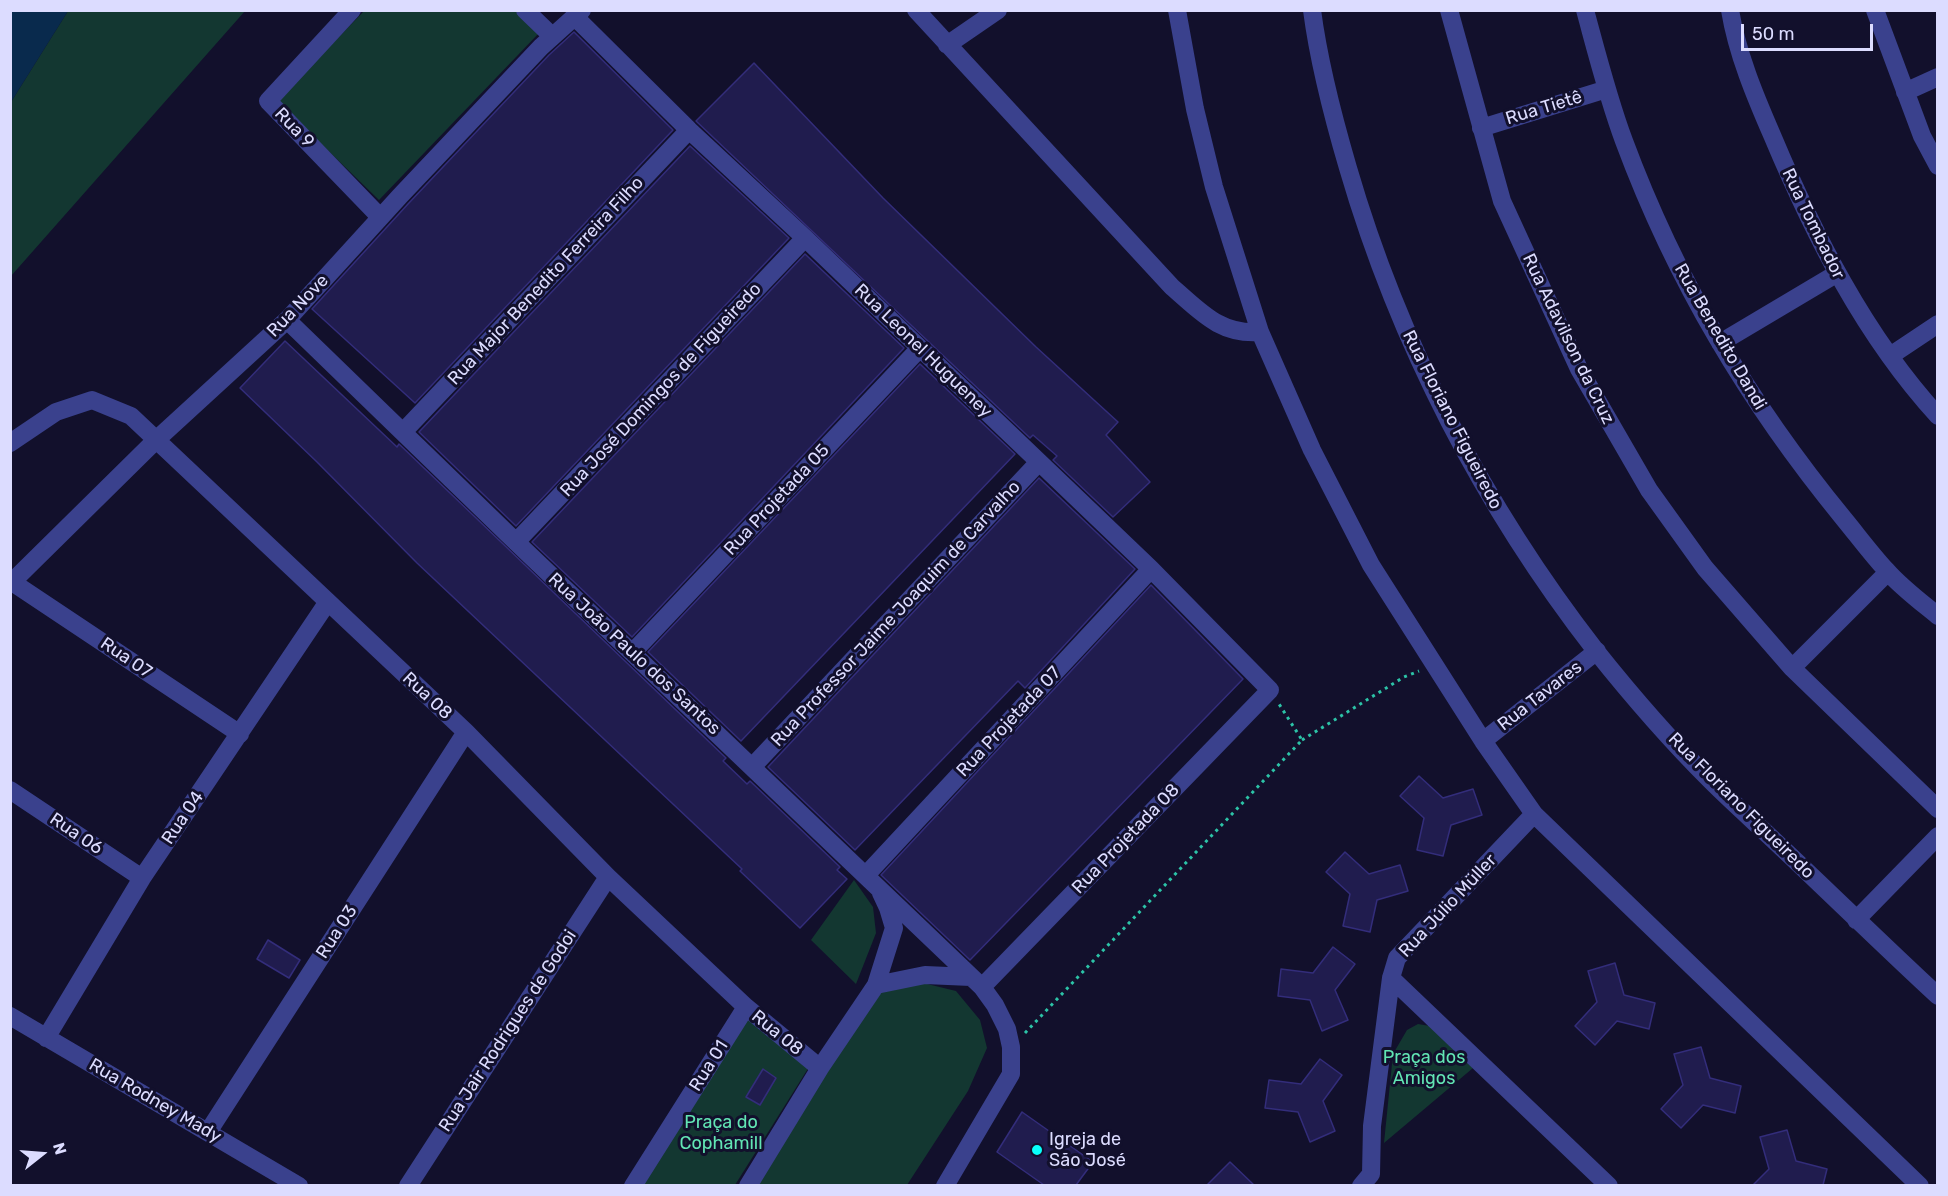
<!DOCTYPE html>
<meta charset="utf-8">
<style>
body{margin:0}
#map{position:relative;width:1948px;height:1196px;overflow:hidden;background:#12102c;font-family:Rubik,sans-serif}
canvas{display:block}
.frame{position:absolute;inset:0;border:12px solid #dcdcff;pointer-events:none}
.north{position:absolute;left:12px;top:1124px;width:60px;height:60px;-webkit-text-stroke:4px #12102c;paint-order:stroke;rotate:73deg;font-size:16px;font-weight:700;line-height:24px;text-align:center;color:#dcdcff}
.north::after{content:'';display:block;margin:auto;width:21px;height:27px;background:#dcdcff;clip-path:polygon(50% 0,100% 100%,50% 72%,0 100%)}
.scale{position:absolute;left:1741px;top:24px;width:132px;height:27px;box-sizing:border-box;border:3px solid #dcdcff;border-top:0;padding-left:8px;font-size:18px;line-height:21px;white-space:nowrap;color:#dcdcff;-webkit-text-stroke:4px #12102c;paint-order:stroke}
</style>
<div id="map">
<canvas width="1948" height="1196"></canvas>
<div class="frame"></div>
<div class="north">N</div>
<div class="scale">50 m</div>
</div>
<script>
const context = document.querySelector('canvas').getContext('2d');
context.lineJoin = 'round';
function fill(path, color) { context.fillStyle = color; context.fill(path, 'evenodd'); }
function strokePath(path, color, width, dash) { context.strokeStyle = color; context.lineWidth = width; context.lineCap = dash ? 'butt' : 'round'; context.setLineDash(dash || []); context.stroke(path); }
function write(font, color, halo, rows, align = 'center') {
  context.font = font + ' Rubik,sans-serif'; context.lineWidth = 6; context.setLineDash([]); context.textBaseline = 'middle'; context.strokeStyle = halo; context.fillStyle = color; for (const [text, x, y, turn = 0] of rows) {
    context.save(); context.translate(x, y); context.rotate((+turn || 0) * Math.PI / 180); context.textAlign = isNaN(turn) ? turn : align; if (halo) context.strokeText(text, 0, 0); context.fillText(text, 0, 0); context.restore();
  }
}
const green = new Path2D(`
 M 68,11 L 245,11 L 11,276 L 11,102 Z
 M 364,11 L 518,11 L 540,32 L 379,200 L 277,101 Z
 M 854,880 L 873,907 L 876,933 L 856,984 L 811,940 Z
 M 915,981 L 956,991 L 980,1020 L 987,1048 L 968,1091 L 907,1185 L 751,1186 L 881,990 Z
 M 749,1015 L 809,1067 L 735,1185 L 641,1186 Z
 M 1418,1024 L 1430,1026 L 1473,1068 L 1384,1143 L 1393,1054 L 1407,1030 Z`);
const water = new Path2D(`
 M 11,10 L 68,11 L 11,102 L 10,11 Z`);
const building = new Path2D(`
 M 574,32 L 673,130 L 415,403 L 312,309 L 408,204 L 549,55 Z
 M 754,63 L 883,198 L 1036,347 L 1118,422 L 1106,435 L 1150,482 L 1113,517 L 1053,460 L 1057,456 L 1033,435 L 1030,438 L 696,121 Z
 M 690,146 L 789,238 L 516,526 L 419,432 Z
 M 805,254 L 904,348 L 632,637 L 532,542 Z
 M 285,341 L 397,447 L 399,444 L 726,758 L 723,761 L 747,784 L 750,781 L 840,867 L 837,870 L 847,879 L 800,928 L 740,871 L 742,869 L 417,563 L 317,462 L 240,388 Z
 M 920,364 L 1015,454 L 741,741 L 648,652 Z
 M 1039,478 L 1135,569 L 1025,688 L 1018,681 L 855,850 L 768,767 Z
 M 1151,585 L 1243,679 L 970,960 L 881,875 Z
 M 1419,776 L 1443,798 L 1473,789 L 1482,815 L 1451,825 L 1443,856 L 1417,850 L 1424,818 L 1400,796 Z
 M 1345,852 L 1369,874 L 1400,865 L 1408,891 L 1377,900 L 1370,932 L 1343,926 L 1350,894 L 1326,872 Z
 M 268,940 L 300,960 L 289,978 L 257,959 Z
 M 1333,947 L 1355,964 L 1335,990 L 1348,1020 L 1322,1031 L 1310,1000 L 1278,996 L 1281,969 L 1313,973 Z
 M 1615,963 L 1624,995 L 1655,1003 L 1649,1029 L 1617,1021 L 1595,1045 L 1575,1026 L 1597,1002 L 1588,971 Z
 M 1701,1047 L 1710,1078 L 1741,1086 L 1735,1113 L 1703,1105 L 1681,1128 L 1661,1109 L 1683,1085 L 1674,1054 Z
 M 1320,1059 L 1342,1075 L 1323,1101 L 1335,1131 L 1310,1142 L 1298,1112 L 1265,1108 L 1269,1080 L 1301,1084 Z
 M 763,1069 L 776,1078 L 760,1105 L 746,1097 Z
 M 1022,1112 L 1093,1162 L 1076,1185 L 1044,1185 L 997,1152 Z
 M 1787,1130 L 1796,1161 L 1827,1169 L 1823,1185 L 1753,1185 L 1769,1169 L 1760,1137 Z
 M 1230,1162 L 1254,1185 L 1207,1185 Z`);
const path = new Path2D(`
 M 1302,740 L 1404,677 L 1419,671
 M 1025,1033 L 1302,740 L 1279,704`);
const minor = new Path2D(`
 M 352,10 L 268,101 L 380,217
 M 525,10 L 552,36
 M 916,10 L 1172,287 C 1201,312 1220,335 1260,332
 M 1177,10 L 1195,109 L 1214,187 L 1260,332 L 1312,450 L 1371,565 L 1483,741 L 1534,814 L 1920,1186
 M 1312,10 C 1319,64 1333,117 1348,168 C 1399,343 1484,507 1596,651 C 1631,695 1671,741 1711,781 C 1734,804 1758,825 1781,847 C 1833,896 1885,947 1938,996
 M 1449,10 L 1502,201 L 1579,369 L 1649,490 L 1705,568 L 1792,668 L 1938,809
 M 1585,10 C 1597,54 1608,98 1624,141 C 1676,281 1749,403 1844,519 C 1858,536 1872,555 1887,571 C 1902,588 1921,602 1938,616
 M 1730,10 C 1737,53 1755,96 1772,135 C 1814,235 1864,335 1938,416
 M 1875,10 L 1922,136 L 1938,166
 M 574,16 L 689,130 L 805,238 L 1151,569 L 1270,690 L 982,987
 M 947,45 L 998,10
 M 1905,92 L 1938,77
 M 1481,128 L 1607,89
 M 287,320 L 516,542 L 982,987 L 995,1005 L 1007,1029 L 1011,1047 L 1011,1074 L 945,1186
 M 1720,343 L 1836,274
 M 1890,356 L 1938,324
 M 403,432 L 689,130
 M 10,443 L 56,412 L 92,400 L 131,416 L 466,732 L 608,877 L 746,1007 L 820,1068
 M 516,542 L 805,238
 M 12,582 L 240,734
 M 10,584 L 155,441 L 287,320 L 400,196 L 541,47 L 582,10
 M 633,652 L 920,348
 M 1792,668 L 1888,572
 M 1483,741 L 1597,651
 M 753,766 L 1039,462
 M 10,790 L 142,878
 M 866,875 L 1151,569
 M 1856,920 L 1938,836
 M 1391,978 L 1609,1186
 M 876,985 L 894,928 L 888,908 L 881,893
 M 10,1016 L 299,1186
 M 46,1038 L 142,878 L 327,603
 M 208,1132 L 466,732
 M 408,1186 L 608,877
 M 633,1186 L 746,1007
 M 748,1186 L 820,1068 L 876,985 L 925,975 L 971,977
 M 1361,1186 L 1371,1174 L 1372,1126 L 1391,978 L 1397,958 L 1534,814`);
const markers = [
 [1037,1150,6,"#08fffa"]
];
const streetNames = [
 ["Rua Tietê",1544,108,-17],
 ["Rua 9",294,128,46],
 ["Rua Tombador",1813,224,64],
 ["Rua Major Benedito Ferreira Filho",546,281,-47],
 ["Rua Nove",298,306,-46],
 ["Rua Benedito Dandi",1720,337,60],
 ["Rua Adavilson da Cruz",1568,339,64],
 ["Rua Leonel Hugueney",923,351,44],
 ["Rua José Domingos de Figueiredo",661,390,-47],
 ["Rua Floriano Figueiredo",1452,420,63],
 ["Rua Projetada 05",777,500,-47],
 ["Rua Professor Jaime Joaquim de Carvalho",896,614,-47],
 ["Rua João Paulo dos Santos",634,654,43],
 ["Rua 07",126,658,34],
 ["Rua 08",427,696,43],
 ["Rua Tavares",1540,696,-38],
 ["Rua Projetada 07",1009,722,-47],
 ["Rua Floriano Figueiredo",1741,806,45],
 ["Rua 04",183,818,-56],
 ["Rua 06",76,834,34],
 ["Rua Projetada 08",1126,839,-46],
 ["Rua Júlio Müller",1448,906,-47],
 ["Rua 03",337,932,-57],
 ["Rua Jair Rodrigues de Godoi",508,1031,-57],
 ["Rua 08",777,1033,39],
 ["Rua 01",709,1066,-58],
 ["Rua Rodney Mady",155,1101,30]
];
const parkNames = [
 ["Praça dos",1424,1058],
 ["Amigos",1424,1079],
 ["Praça do",721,1123],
 ["Cophamill",721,1144]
];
const poiNames = [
 ["Igreja de",1049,1140],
 ["São José",1049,1161]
];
fill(green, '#133731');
fill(water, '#092a4d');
fill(building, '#201c4e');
strokePath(building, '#332d7b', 1.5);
strokePath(path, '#2cc3a7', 3, [3, 4.5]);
strokePath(minor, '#3a418d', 18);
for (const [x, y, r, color] of markers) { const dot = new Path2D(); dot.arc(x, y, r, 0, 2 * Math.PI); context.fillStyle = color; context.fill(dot); strokePath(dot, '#12102c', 2); }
write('18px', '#dcdcff', '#12102c', streetNames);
write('18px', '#62e5b4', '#12102c', parkNames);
write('18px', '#dcdcff', '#12102c', poiNames, 'left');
</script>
